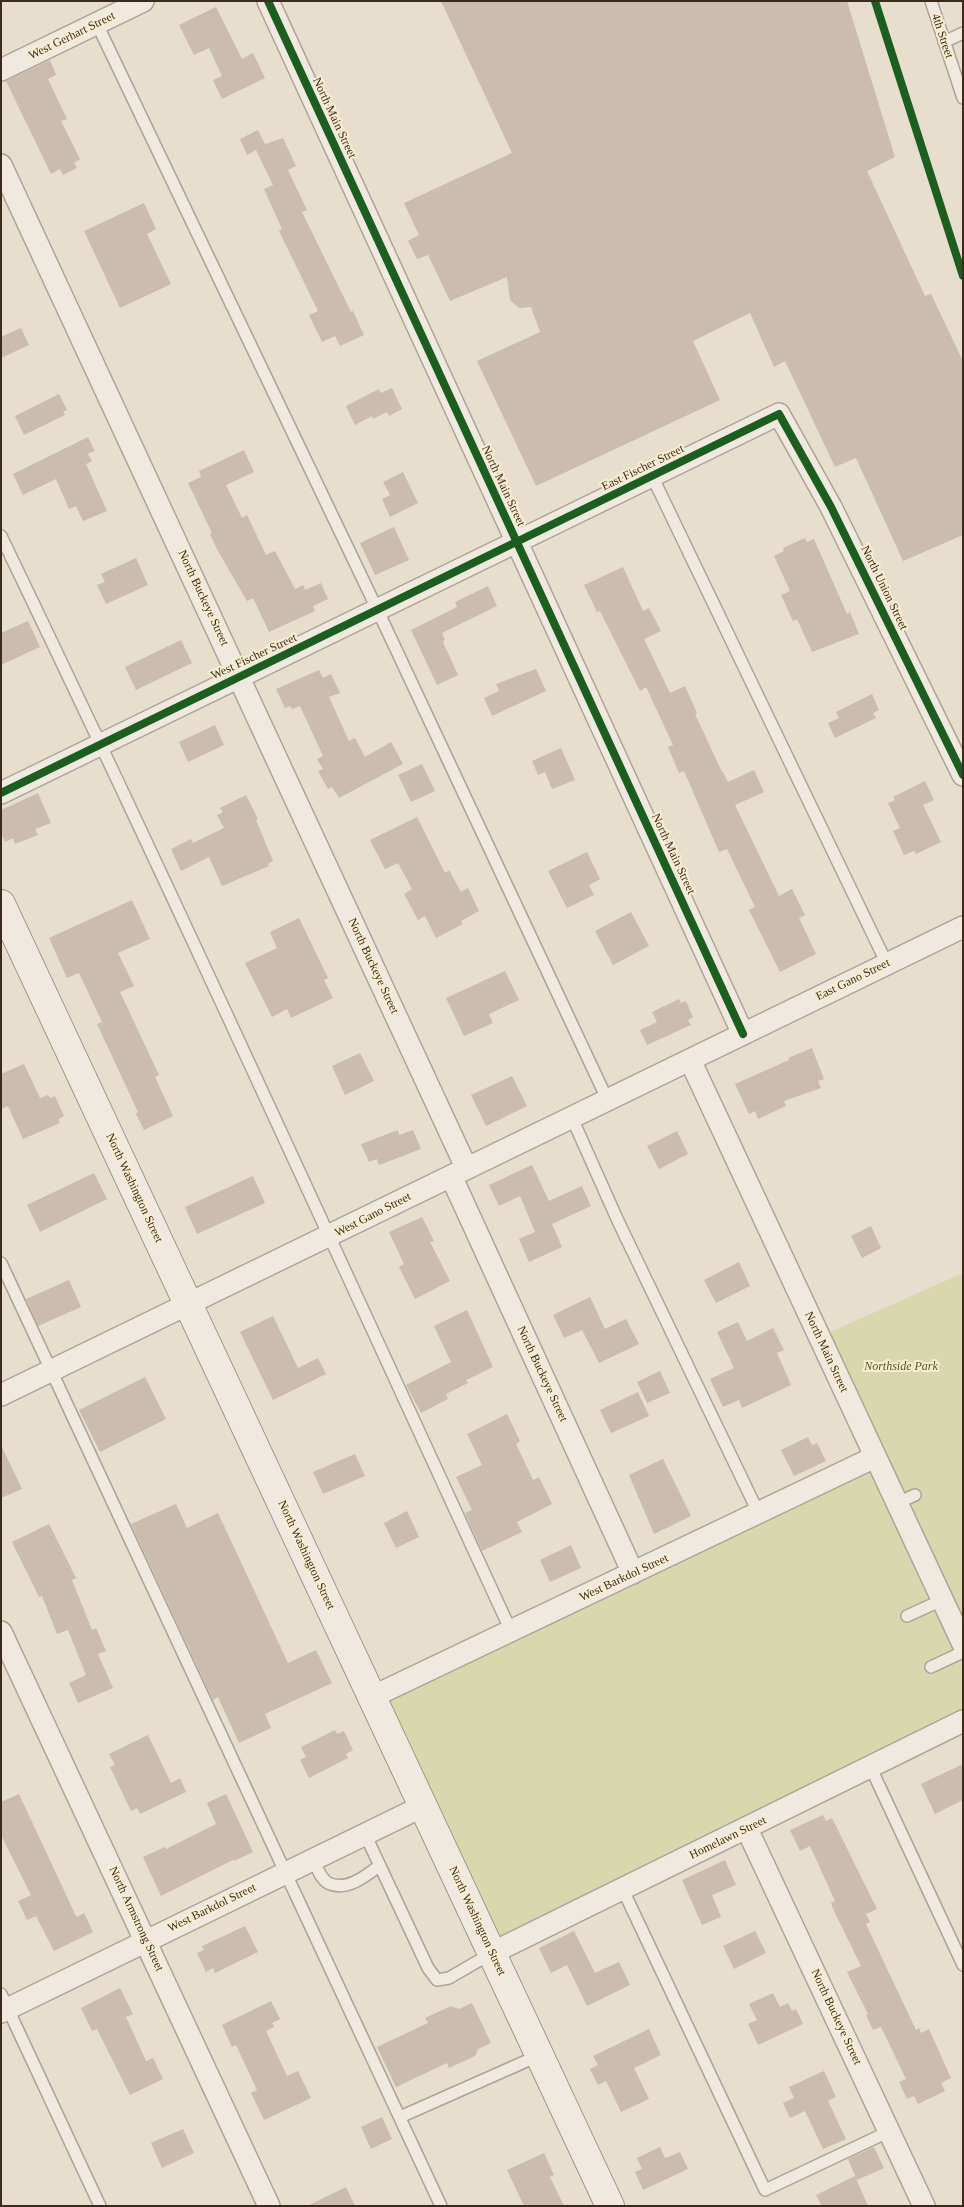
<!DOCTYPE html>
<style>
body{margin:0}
#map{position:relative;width:964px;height:2207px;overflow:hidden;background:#e7decd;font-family:Georgia,serif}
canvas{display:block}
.frame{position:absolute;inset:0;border:2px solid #3c2b1d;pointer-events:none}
</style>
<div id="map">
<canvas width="964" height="2207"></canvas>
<div class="frame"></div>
</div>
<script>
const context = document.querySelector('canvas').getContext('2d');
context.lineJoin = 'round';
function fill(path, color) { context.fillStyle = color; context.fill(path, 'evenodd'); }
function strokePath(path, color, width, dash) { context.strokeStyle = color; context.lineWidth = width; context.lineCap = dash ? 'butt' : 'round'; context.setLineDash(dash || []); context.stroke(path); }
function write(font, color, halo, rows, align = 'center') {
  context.font = font + ' Georgia,serif'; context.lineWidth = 4; context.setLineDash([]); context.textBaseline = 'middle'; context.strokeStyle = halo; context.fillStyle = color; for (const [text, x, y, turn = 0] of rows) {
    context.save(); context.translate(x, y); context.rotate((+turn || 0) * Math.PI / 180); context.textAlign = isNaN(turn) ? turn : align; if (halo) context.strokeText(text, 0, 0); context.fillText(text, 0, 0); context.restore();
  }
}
const green = new Path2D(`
 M 963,1273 L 963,1721 L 492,1953 L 372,1697 L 875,1457 L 819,1337 Z`);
const building = new Path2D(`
 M 441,1 L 847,1 L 895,157 L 867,171 L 925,296 L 931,294 L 963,361 L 963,535 L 903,561 L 856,458 L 835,467 L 785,361 L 774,367 L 750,313 L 693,341 L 720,400 L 536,486 L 477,361 L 540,332 L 531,307 L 519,308 L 510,300 L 507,277 L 450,301 L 428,255 L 417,259 L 408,241 L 419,235 L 404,203 L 512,153 Z
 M 216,7 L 242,59 L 253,53 L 265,78 L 222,99 L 213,80 L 222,76 L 209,48 L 194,55 L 179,25 Z
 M 50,60 L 56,75 L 48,79 L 67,119 L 61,121 L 80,159 L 74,163 L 77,168 L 63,175 L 60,169 L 51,174 L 6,81 Z
 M 258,130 L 265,144 L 283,138 L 296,166 L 288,170 L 307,210 L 302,212 L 351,312 L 353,311 L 364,335 L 340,346 L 335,336 L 322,342 L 309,315 L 318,311 L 279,231 L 282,229 L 264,189 L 273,185 L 256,150 L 247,155 L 240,139 Z
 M 144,203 L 156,229 L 147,234 L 171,284 L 120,308 L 84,231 Z
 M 21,328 L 29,345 L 1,358 L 1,337 Z
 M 392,388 L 402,409 L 389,416 L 387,412 L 373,419 L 372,416 L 355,425 L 346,406 L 379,389 L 381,393 Z
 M 59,394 L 67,410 L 63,412 L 65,415 L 24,435 L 15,416 Z
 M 88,437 L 95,451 L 88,454 L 92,461 L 86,464 L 107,511 L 83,521 L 76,506 L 69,509 L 56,479 L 23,495 L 13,474 Z
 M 244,450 L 254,472 L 226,485 L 242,518 L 247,515 L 266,555 L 275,551 L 295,589 L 303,585 L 305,590 L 321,583 L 328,599 L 313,606 L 315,611 L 269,632 L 253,598 L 247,601 L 218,551 L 210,534 L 212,533 L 188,483 L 201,477 L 199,471 Z
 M 403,472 L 418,503 L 390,517 L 382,499 L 390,495 L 383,482 Z
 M 394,527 L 409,560 L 375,575 L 360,543 Z
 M 805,538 L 807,542 L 814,539 L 847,614 L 850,612 L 859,634 L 812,652 L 797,619 L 793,621 L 781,595 L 790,591 L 774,556 L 784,551 L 783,548 Z
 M 136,558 L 148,585 L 106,604 L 97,585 L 105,582 L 101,574 Z
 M 623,567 L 643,611 L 649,608 L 661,631 L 644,639 L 670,693 L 685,686 L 697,713 L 695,714 L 722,772 L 723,772 L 728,782 L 754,770 L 764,792 L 735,805 L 779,896 L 792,889 L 805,915 L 799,918 L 816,954 L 780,972 L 749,910 L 755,907 L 727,849 L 719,852 L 684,771 L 679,773 L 668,747 L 673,745 L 646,687 L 640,691 L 600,611 L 597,612 L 584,585 Z
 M 488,586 L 497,606 L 442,633 L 445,640 L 443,642 L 458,675 L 437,685 L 411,630 L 457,607 L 455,602 Z
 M 28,621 L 40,647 L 1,665 L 1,633 Z
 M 181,640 L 192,663 L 136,690 L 125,667 Z
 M 536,669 L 546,691 L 492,716 L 484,698 L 499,691 L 496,684 Z
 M 319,670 L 323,678 L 331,674 L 340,693 L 329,697 L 349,741 L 355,738 L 365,757 L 391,742 L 403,764 L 339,798 L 332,787 L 328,789 L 318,771 L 323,769 L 317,759 L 323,756 L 300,706 L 292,709 L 290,706 L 285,708 L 276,689 Z
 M 872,694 L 879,710 L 873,713 L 876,718 L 835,738 L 828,723 L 839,718 L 836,712 Z
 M 215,725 L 224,745 L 188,762 L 179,742 Z
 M 561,748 L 575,780 L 552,789 L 545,772 L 538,775 L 532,761 Z
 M 422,764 L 435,791 L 411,802 L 398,775 Z
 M 925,781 L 934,800 L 923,805 L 941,842 L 916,854 L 914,851 L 904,855 L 893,831 L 900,828 L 888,803 L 895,800 L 893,797 Z
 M 38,793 L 51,823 L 35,829 L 38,835 L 15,844 L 13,838 L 5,842 L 1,833 L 1,810 Z
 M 246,795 L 258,819 L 256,820 L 273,861 L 268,864 L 269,866 L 222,886 L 209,857 L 181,871 L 171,849 L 191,839 L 193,843 L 224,828 L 217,815 L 223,812 L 220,808 Z
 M 417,817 L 445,873 L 449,870 L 461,892 L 468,888 L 479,911 L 461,921 L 463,924 L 436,938 L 425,916 L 418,920 L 404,894 L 412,889 L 398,863 L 385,869 L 370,840 Z
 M 587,852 L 600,879 L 589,885 L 594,895 L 567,908 L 548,871 Z
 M 132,900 L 150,939 L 118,953 L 134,986 L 120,992 L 159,1075 L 155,1077 L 173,1116 L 144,1130 L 136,1114 L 138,1112 L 97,1024 L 102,1022 L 79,973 L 67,978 L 49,938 Z
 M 631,912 L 649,946 L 613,965 L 595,931 Z
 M 299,918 L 328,978 L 324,980 L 333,998 L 291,1018 L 287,1009 L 272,1017 L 245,963 L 277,948 L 270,932 Z
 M 505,971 L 519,1000 L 489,1014 L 493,1023 L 464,1036 L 446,998 Z
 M 679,999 L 681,1003 L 686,1001 L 693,1017 L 688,1020 L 691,1025 L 647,1045 L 640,1030 L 657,1022 L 652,1012 Z
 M 812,1048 L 824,1079 L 818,1081 L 821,1088 L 784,1101 L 786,1106 L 758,1119 L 755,1111 L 749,1114 L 735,1084 L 789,1060 L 788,1058 Z
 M 360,1053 L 374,1081 L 345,1095 L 332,1066 Z
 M 24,1064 L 40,1098 L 48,1095 L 50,1098 L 55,1096 L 64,1116 L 58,1119 L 60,1123 L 23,1139 L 8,1106 L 1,1109 L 1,1074 Z
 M 512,1076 L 527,1106 L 486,1126 L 471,1095 Z
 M 398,1130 L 399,1135 L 413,1130 L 421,1149 L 379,1165 L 377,1159 L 369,1162 L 361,1144 Z
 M 677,1131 L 688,1154 L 659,1169 L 647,1146 Z
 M 532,1165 L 549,1201 L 582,1186 L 591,1206 L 552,1224 L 562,1247 L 529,1262 L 519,1239 L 535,1232 L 520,1196 L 499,1206 L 489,1185 Z
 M 94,1173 L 107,1199 L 40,1232 L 27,1205 Z
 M 253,1176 L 265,1203 L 197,1234 L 185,1207 Z
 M 422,1217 L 434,1241 L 430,1242 L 450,1281 L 415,1299 L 399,1267 L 404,1264 L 389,1232 Z
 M 871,1226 L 881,1248 L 862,1258 L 851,1236 Z
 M 739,1262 L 750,1286 L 716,1303 L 704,1280 Z
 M 69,1280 L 81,1307 L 38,1326 L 26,1299 Z
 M 590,1297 L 605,1329 L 626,1319 L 639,1344 L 599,1363 L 582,1330 L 564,1338 L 553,1315 Z
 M 467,1310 L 493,1367 L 466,1380 L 468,1383 L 446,1394 L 448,1399 L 421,1413 L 406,1385 L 451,1362 L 434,1326 Z
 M 273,1316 L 298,1368 L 318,1358 L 326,1374 L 273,1400 L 240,1332 Z
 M 738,1322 L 747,1341 L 773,1328 L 784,1350 L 777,1353 L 791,1385 L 742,1408 L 739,1400 L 723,1407 L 710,1379 L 734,1368 L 717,1332 Z
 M 660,1371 L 670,1393 L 647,1403 L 637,1382 Z
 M 145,1377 L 166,1419 L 100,1452 L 79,1410 Z
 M 638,1392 L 649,1416 L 611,1433 L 600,1410 Z
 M 507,1414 L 520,1441 L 516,1444 L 533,1480 L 539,1477 L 552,1504 L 517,1522 L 522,1532 L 482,1551 L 465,1513 L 472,1510 L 456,1477 L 482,1465 L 467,1434 Z
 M 808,1437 L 812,1445 L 817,1443 L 826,1461 L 794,1476 L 781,1450 Z
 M 1,1445 L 22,1489 L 1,1498 Z
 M 355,1454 L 365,1476 L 323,1494 L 313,1472 Z
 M 663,1459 L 691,1516 L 654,1534 L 629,1475 Z
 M 176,1504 L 187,1528 L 218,1513 L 288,1663 L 316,1650 L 332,1683 L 265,1714 L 271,1728 L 239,1743 L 218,1697 L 213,1700 L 131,1524 Z
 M 407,1511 L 419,1537 L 396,1548 L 384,1523 Z
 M 49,1524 L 76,1578 L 72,1580 L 92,1630 L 96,1628 L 106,1651 L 98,1654 L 113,1688 L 78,1703 L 69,1683 L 86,1675 L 68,1630 L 57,1634 L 42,1596 L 39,1597 L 12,1542 Z
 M 571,1545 L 581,1568 L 550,1582 L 540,1560 Z
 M 335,1730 L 337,1734 L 344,1731 L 353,1750 L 346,1754 L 348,1758 L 309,1778 L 300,1760 L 306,1757 L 301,1747 Z
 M 148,1735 L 171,1783 L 180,1778 L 186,1792 L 140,1814 L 137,1808 L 131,1811 L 110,1767 L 115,1765 L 109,1754 Z
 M 963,1764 L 963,1800 L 935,1814 L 921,1784 Z
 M 19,1794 L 75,1914 L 77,1917 L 84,1913 L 93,1932 L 54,1951 L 36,1916 L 27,1920 L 18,1901 L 31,1895 L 1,1835 L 1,1802 Z
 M 226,1794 L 253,1852 L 234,1861 L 233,1860 L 161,1896 L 143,1857 L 165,1847 L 166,1849 L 216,1824 L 207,1803 Z
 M 823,1815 L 826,1821 L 832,1818 L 877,1909 L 866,1914 L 870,1922 L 866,1924 L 881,1956 L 916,2030 L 919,2028 L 921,2033 L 929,2029 L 951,2078 L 941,2083 L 945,2091 L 918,2104 L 914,2096 L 907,2099 L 899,2082 L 906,2079 L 881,2027 L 873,2030 L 866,2015 L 868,2014 L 847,1972 L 861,1966 L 834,1911 L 831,1903 L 835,1901 L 810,1846 L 800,1851 L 790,1830 Z
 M 725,1860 L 736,1885 L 712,1895 L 721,1917 L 702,1925 L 682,1880 Z
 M 245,1926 L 258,1952 L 215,1973 L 213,1968 L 206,1972 L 197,1953 L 204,1950 L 202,1946 Z
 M 574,1931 L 595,1973 L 619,1962 L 630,1985 L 587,2006 L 567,1965 L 551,1973 L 539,1948 Z
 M 755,1931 L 766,1953 L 734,1969 L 723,1946 Z
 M 120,1988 L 133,2014 L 126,2017 L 146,2061 L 153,2058 L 163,2079 L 130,2095 L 97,2029 L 92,2031 L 81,2008 Z
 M 773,1993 L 780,2007 L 788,2003 L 792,2011 L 796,2009 L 803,2024 L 758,2045 L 748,2024 L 757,2020 L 749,2004 Z
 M 271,2001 L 280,2019 L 272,2023 L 274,2027 L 266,2031 L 287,2076 L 298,2071 L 311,2098 L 264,2120 L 251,2093 L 257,2090 L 236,2045 L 232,2047 L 222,2025 Z
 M 472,2003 L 491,2043 L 478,2049 L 475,2056 L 449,2068 L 447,2063 L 396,2087 L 377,2047 L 428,2023 L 425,2018 L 451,2006 L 459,2009 Z
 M 649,2029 L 661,2055 L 634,2068 L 649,2099 L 621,2112 L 606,2081 L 598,2085 L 590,2069 L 598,2065 L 593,2056 Z
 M 824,2071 L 836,2097 L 828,2101 L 846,2139 L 823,2149 L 805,2111 L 790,2118 L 783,2103 L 794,2098 L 789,2087 Z
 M 382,2117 L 392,2139 L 371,2149 L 361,2127 Z
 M 183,2129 L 194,2153 L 162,2168 L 151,2143 Z
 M 660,2147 L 665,2158 L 680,2152 L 688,2169 L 643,2190 L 635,2172 L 642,2169 L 637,2158 Z
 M 874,2147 L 884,2168 L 857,2180 L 848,2159 Z
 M 544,2153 L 554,2175 L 550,2177 L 564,2206 L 524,2206 L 507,2170 Z
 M 855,2176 L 868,2206 L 822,2206 L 816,2195 Z
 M 346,2187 L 355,2206 L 307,2206 Z`);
const service = new Path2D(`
 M 931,1 L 963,98
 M 97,24 L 378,611 L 608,1101
 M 944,42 L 963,33
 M 652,476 L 887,964
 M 1,536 C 176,899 342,1265 511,1631
 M 572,1118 L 618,1221 L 759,1514
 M 1,1263 L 441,2206
 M 897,1503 L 915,1495
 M 907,1616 L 942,1600
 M 931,1667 L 963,1652
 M 870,1766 L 963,1965
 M 365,1834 L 428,1968 L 437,1980 L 449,1978 L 492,1953
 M 313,1859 C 317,1867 320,1878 328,1883 C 346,1892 366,1876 379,1866
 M 623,1890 L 765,2190 L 890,2131
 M 1,1994 L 100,2206
 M 400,2117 L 540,2055`);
const minor = new Path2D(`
 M 268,1 L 743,1034
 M 1,70 L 143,1
 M 1,165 L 466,1167
 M 1,793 L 779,414 L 831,507 L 963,775
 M 690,1060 L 963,1644
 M 451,1176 L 633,1573
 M 1,1395 L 963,927
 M 1,1632 L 269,2206
 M 372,1697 L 875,1457
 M 747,1829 L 924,2206
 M 492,1953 L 963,1721
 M 1,2012 L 423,1806`);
const secondary = new Path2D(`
 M 1,904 L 610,2206`);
const cycleway = new Path2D(`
 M 268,1 L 743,1034
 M 875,1 L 963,276
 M 1,793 L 779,414 L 831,507 L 963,775`);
const streetNames = [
 ["West Gerhart Street",72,36,-26],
 ["4th Street",942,36,72],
 ["North Main Street",334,118,65],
 ["East Fischer Street",643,468,-26],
 ["North Main Street",503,486,65],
 ["North Union Street",884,588,64],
 ["North Buckeye Street",203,598,65],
 ["West Fischer Street",254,657,-25],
 ["North Main Street",673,854,65],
 ["North Buckeye Street",373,966,65],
 ["East Gano Street",853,980,-26],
 ["North Washington Street",134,1188,65],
 ["West Gano Street",373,1215,-27],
 ["North Main Street",826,1352,65],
 ["North Buckeye Street",542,1374,65],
 ["North Washington Street",306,1555,65],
 ["West Barkdol Street",624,1578,-25],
 ["Homelawn Street",728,1838,-26],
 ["West Barkdol Street",212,1908,-26],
 ["North Armstrong Street",136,1919,65],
 ["North Washington Street",477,1921,65],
 ["North Buckeye Street",836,2017,65]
];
const parkNames = [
 ["Northside Park",901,1367]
];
fill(green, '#d8d7ae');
fill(building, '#ccbcad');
strokePath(service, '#aca396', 14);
strokePath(minor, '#aca396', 24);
strokePath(secondary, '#9c9386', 30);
strokePath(service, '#efe9df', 11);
strokePath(minor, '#efe9df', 21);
strokePath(secondary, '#efe9df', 28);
strokePath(cycleway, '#1b5e20', 8);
write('12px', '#3c2b1d', '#f9edd2', streetNames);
write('italic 12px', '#4e5b21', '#f9edd2', parkNames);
</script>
